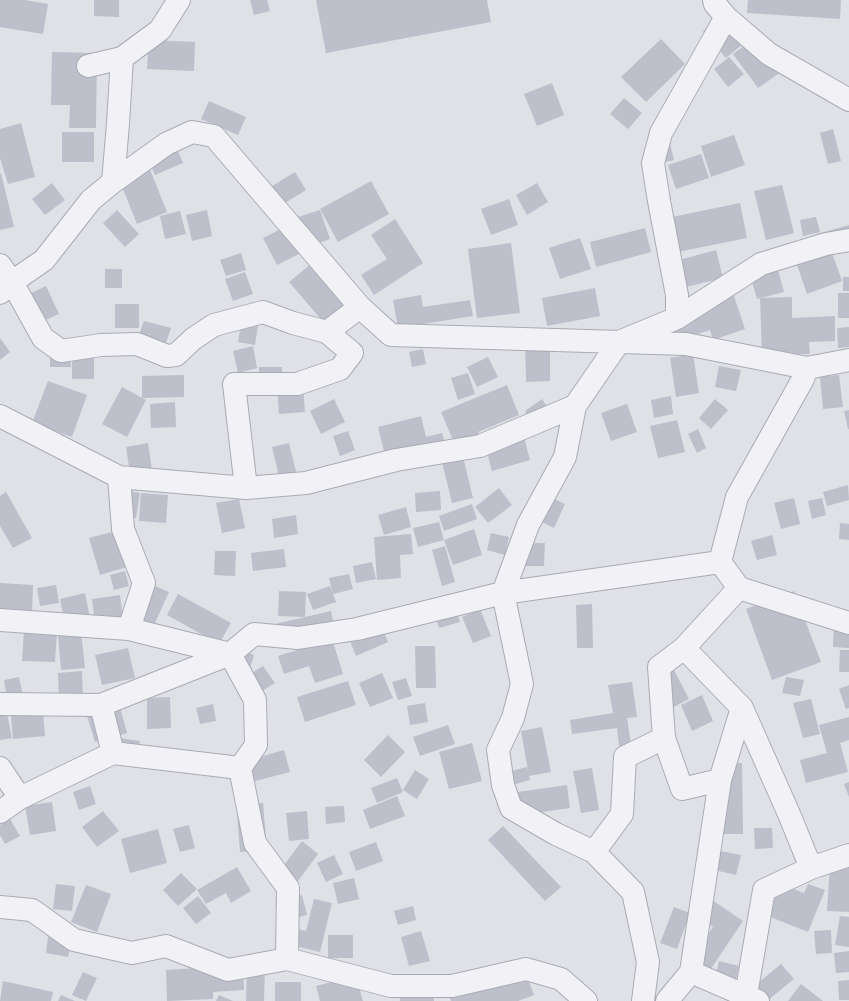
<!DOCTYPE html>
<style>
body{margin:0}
canvas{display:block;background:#dfe1e7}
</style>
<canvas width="849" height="1001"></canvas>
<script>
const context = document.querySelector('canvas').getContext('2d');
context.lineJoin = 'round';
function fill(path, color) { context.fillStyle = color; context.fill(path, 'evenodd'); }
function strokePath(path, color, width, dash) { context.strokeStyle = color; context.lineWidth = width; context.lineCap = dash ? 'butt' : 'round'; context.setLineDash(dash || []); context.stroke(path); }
const building = new Path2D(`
 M 0,0 L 25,0 L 48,4 L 43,34 L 0,27 Z
 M 94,0 L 119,0 L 119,17 L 94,16 Z
 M 250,0 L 267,0 L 270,11 L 254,15 Z
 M 316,0 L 487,0 L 491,22 L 326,53 Z
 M 748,0 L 841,0 L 840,19 L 747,13 Z
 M 727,12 L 749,39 L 726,58 L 703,31 Z
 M 755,38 L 781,72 L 758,88 L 733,54 Z
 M 661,39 L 685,64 L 646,102 L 621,77 Z
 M 149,40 L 195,42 L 194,71 L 147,69 Z
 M 52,52 L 97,53 L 96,128 L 69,128 L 70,105 L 51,105 Z
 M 729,57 L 744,74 L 728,87 L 714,69 Z
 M 552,83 L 564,115 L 537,126 L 524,94 Z
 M 624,98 L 642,113 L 628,129 L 610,114 Z
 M 209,101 L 246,117 L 238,135 L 201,119 Z
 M 21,123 L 35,177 L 8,184 L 0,158 L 0,129 Z
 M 666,127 L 674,160 L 657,164 L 649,131 Z
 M 833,129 L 841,161 L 828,164 L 820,133 Z
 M 62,132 L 94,132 L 94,162 L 62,162 Z
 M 734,135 L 745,165 L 711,177 L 701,146 Z
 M 175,144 L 183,163 L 155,175 L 147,157 Z
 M 701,154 L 709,178 L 676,189 L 668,165 Z
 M 145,157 L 167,212 L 137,224 L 115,169 Z
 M 295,172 L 306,190 L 280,206 L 269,188 Z
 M 1,173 L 14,227 L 0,230 L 0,174 Z
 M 371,181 L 389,214 L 338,242 L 320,209 Z
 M 52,183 L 65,200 L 45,215 L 32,199 Z
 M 537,183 L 548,202 L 527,215 L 516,195 Z
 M 782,185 L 794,233 L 766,240 L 754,191 Z
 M 509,199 L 518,225 L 491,235 L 481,209 Z
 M 740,203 L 747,238 L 673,253 L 667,218 Z
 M 117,210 L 139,234 L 125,247 L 103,223 Z
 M 207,210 L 212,236 L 192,241 L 186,215 Z
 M 320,210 L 330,239 L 307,247 L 298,217 Z
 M 180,211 L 186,234 L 165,239 L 160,216 Z
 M 816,217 L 820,232 L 803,236 L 800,220 Z
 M 395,219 L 423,263 L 374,295 L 361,275 L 387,259 L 371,235 Z
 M 849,225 L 849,242 L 821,250 L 817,234 Z
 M 287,226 L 301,253 L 277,265 L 263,238 Z
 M 645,228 L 651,252 L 596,267 L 590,242 Z
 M 580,238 L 591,269 L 560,279 L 549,248 Z
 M 511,243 L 520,313 L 477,318 L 468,249 Z
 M 716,250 L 723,278 L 686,287 L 679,260 Z
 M 241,253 L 246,270 L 226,276 L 220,260 Z
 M 832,253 L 842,281 L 807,294 L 797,265 Z
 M 311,264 L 346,306 L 325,324 L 289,282 Z
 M 105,269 L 122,269 L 122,288 L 105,288 Z
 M 778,270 L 784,292 L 757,299 L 751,278 Z
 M 245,272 L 253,294 L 233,301 L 225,279 Z
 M 843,277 L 849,277 L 849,291 L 843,291 Z
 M 46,286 L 59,314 L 34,325 L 21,298 Z
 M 595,288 L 600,316 L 547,326 L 542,298 Z
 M 733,293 L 745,329 L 713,340 L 710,330 L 665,345 L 656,318 Z
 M 838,293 L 849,293 L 849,318 L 838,318 Z
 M 421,295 L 423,307 L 470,300 L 473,316 L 398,328 L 393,300 Z
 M 792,297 L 792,318 L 835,316 L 835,341 L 809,342 L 810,354 L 762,355 L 760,298 Z
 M 115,304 L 139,304 L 139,328 L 115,328 Z
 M 244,305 L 261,307 L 255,345 L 238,342 Z
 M 144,321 L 171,328 L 166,343 L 139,335 Z
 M 849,327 L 849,347 L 838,348 L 837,328 Z
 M 525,336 L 550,336 L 550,381 L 526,382 Z
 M 0,338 L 10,352 L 0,360 Z
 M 72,341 L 94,342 L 94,379 L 72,379 Z
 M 50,344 L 70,344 L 71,367 L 50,367 Z
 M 253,346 L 257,368 L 238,373 L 233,351 Z
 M 423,349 L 426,364 L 412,367 L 409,352 Z
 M 693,354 L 699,393 L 676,397 L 670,358 Z
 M 488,357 L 498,377 L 477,387 L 467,367 Z
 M 719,366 L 741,370 L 736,391 L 715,387 Z
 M 259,367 L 282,367 L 283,386 L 259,386 Z
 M 468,373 L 475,394 L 458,400 L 451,378 Z
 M 184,375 L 184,397 L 142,398 L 142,376 Z
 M 839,375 L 843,407 L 823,409 L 820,377 Z
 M 48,381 L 87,395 L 72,437 L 32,423 Z
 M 507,385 L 519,415 L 478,432 L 482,442 L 458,452 L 441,412 Z
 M 303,386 L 305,412 L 279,414 L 277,388 Z
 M 122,387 L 146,400 L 127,437 L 102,424 Z
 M 671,396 L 673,414 L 654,418 L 651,400 Z
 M 334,399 L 345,422 L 321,434 L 310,411 Z
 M 542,399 L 548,408 L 530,419 L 525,411 Z
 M 715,399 L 728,410 L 711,429 L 699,418 Z
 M 175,402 L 176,427 L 151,428 L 150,404 Z
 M 627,404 L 637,432 L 611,441 L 601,413 Z
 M 849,410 L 849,429 L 848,429 L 844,411 Z
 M 421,416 L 426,437 L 442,433 L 445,443 L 386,459 L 378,427 Z
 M 677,420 L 685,452 L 658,458 L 650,426 Z
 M 698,429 L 706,448 L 697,453 L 688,434 Z
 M 348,431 L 355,450 L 340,456 L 333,436 Z
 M 524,437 L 530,460 L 492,471 L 486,448 Z
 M 148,443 L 153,477 L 131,480 L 126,447 Z
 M 289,443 L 299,484 L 282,488 L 272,447 Z
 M 463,457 L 473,498 L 452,503 L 442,462 Z
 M 848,485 L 849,500 L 827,506 L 823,492 Z
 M 499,488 L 512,505 L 488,523 L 475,507 Z
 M 123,490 L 140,493 L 136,518 L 119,516 Z
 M 440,491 L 441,510 L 416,512 L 415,493 Z
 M 6,492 L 32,538 L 13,548 L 0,526 L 0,496 Z
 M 141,493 L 168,495 L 166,523 L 139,521 Z
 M 543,493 L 565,504 L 554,528 L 532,517 Z
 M 794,498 L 800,524 L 781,529 L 774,503 Z
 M 822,498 L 826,515 L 812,519 L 808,501 Z
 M 239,499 L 245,528 L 222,533 L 216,503 Z
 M 472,504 L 477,519 L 444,531 L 439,516 Z
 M 406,507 L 411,527 L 384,535 L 378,515 Z
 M 296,515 L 298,534 L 274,538 L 272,519 Z
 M 439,522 L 444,540 L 418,547 L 413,528 Z
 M 840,523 L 849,524 L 849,540 L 839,539 Z
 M 474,529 L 482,555 L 453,565 L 444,540 Z
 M 116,531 L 127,567 L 100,575 L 89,538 Z
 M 491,533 L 509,537 L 505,555 L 487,550 Z
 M 411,534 L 413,554 L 400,555 L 401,578 L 377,580 L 374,537 Z
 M 772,535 L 777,555 L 757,560 L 751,541 Z
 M 519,543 L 545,543 L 544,566 L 519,566 Z
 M 445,546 L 455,582 L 442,586 L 432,550 Z
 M 284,549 L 286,567 L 253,571 L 251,553 Z
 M 215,551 L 236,551 L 235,576 L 214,575 Z
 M 372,562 L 376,579 L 356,583 L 353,566 Z
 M 125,571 L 129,586 L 114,590 L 110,575 Z
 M 349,574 L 353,589 L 333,594 L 329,578 Z
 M 0,583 L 33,585 L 32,615 L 0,613 Z
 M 148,583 L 169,592 L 151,632 L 130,623 Z
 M 56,585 L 59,603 L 40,606 L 37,588 Z
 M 330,586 L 336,602 L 313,610 L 307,594 Z
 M 279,591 L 306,592 L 305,617 L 278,616 Z
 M 794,591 L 821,662 L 772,680 L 746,609 Z
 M 85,593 L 90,618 L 65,623 L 60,599 Z
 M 178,594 L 231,623 L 219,644 L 167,615 Z
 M 120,595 L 123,619 L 95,622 L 92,599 Z
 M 452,598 L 460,622 L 439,628 L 432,604 Z
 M 592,604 L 593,648 L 577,648 L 576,605 Z
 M 480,609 L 491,636 L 473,643 L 462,617 Z
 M 331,611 L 335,632 L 280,645 L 275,624 Z
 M 834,619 L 849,619 L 849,648 L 833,647 Z
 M 382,627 L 388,642 L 356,656 L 350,641 Z
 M 24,631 L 57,632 L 55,662 L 22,661 Z
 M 81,632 L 85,668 L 61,670 L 58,634 Z
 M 332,639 L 343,674 L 315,683 L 309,666 L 284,674 L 278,656 Z
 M 415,646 L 435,646 L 436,688 L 416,688 Z
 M 128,648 L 135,678 L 102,685 L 95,655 Z
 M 237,649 L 254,655 L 247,677 Z
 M 840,650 L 849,650 L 849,672 L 839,672 Z
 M 263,666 L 275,683 L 259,693 L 247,676 Z
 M 674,670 L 689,699 L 668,710 L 653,681 Z
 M 82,671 L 83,699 L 59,701 L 58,673 Z
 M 382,673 L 393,698 L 370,707 L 359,683 Z
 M 19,677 L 24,701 L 8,704 L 4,680 Z
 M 786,677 L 804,680 L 800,696 L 782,693 Z
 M 406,678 L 412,696 L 398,700 L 392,682 Z
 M 348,681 L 356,705 L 305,722 L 297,697 Z
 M 632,682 L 637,717 L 627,718 L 631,744 L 619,746 L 617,728 L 572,734 L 570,720 L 613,713 L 608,685 Z
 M 849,685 L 849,708 L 846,709 L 839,689 Z
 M 702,695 L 713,721 L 692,731 L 681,705 Z
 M 170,697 L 171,728 L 147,729 L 147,698 Z
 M 811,699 L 820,734 L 803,738 L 793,703 Z
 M 425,703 L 428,722 L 410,725 L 407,706 Z
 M 5,704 L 12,738 L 0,740 L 0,705 Z
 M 213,704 L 216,721 L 200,724 L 196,708 Z
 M 120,707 L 127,733 L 113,737 L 140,741 L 137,762 L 113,737 L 95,742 L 87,716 Z
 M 43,713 L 45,736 L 13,739 L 11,716 Z
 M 849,717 L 849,740 L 840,743 L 848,772 L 806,783 L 800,760 L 827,753 L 819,725 Z
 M 448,725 L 455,744 L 420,756 L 413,737 Z
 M 542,727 L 551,772 L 529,776 L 521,731 Z
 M 388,735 L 405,752 L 381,777 L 364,760 Z
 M 472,743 L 482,781 L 449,789 L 439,752 Z
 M 284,750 L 290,772 L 236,786 L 231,765 Z
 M 742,763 L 743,834 L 714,834 L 714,764 Z
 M 527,767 L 530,780 L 512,785 L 508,772 Z
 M 592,768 L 599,810 L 581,813 L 573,771 Z
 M 415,770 L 429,779 L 417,799 L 403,790 Z
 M 397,778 L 403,792 L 377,803 L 371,788 Z
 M 849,782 L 849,797 L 844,784 Z
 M 567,785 L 570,808 L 507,817 L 504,794 Z
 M 90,786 L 96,804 L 79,810 L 73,792 Z
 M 235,786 L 251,804 L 263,803 L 267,850 L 240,852 Z
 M 397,796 L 405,816 L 370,829 L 363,810 Z
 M 52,802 L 56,831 L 30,835 L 25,806 Z
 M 344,806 L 345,822 L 326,824 L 325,807 Z
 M 103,811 L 119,831 L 97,847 L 82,827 Z
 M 307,811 L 309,839 L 289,841 L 286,813 Z
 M 10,819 L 20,836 L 5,844 L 0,835 L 0,825 Z
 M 189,825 L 195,848 L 180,852 L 173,829 Z
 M 503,826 L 561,887 L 545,901 L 488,840 Z
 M 754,828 L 772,828 L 773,848 L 755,849 Z
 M 158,829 L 167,863 L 130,873 L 121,839 Z
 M 302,841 L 318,854 L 287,896 L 270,884 Z
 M 376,842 L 383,861 L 356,871 L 349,852 Z
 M 710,849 L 741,855 L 736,875 L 706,868 Z
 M 334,855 L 343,874 L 326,882 L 317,863 Z
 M 830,865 L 849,866 L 849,912 L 827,911 Z
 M 237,867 L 251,891 L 231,903 L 226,893 L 206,904 L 197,890 Z
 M 181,873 L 197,889 L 178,906 L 163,890 Z
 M 354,878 L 359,899 L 338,904 L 333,883 Z
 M 56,884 L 75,886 L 72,911 L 53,909 Z
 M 780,884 L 804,893 L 808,884 L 825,890 L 808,932 L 768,916 Z
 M 86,885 L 111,894 L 97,932 L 71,922 Z
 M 302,895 L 307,915 L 280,922 L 275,903 Z
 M 198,896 L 211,913 L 196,924 L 183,908 Z
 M 314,899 L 332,903 L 320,952 L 279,942 L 283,925 L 306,931 Z
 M 712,900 L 743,921 L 710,970 L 692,957 L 713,927 L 700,918 Z
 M 413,906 L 416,920 L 398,925 L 394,911 Z
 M 674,907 L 690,913 L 677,949 L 660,943 Z
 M 840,916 L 849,917 L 849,947 L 835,945 Z
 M 831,930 L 832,953 L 816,954 L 814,931 Z
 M 421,931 L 430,961 L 409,966 L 401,937 Z
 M 328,935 L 353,935 L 353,958 L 328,958 Z
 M 48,937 L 71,942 L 68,957 L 46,953 Z
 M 849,951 L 849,972 L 836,973 L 834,953 Z
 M 719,961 L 739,966 L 735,983 L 715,979 Z
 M 781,964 L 794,979 L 767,1001 L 752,988 Z
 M 243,965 L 244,990 L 213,992 L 213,999 L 167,1001 L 166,970 Z
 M 523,965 L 534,995 L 518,1001 L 451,1001 L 448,992 Z
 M 247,966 L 265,967 L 264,1001 L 246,1001 Z
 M 83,972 L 97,978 L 86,1001 L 72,995 Z
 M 356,976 L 363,1001 L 320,1001 L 316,986 Z
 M 408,976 L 412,998 L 433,995 L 434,1001 L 400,1001 L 398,988 Z
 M 849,980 L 849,1000 L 839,1000 L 838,981 Z
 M 3,981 L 53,992 L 51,1001 L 0,1001 Z
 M 275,982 L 301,982 L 301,1001 L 275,1001 Z
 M 801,984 L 823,1001 L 788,1001 Z
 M 61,995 L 75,1001 L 58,1001 Z
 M 219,995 L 233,1001 L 216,1001 Z`);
const minor = new Path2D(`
 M 714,0 L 715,4 L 726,17 L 769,54 L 849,100
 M 88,66 L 122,58 L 160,30 L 179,0
 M 113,182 L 118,124 L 122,58
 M 0,265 L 12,282 L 43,338 L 61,351 L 101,345 L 137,344 L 167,356 L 176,355 L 193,339 L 214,325 L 263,312 L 293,323 L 327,332 L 360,307
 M 0,293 L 12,282 L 44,260 L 91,200 L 113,182 L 166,144 L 192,132 L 214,136 L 360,307 L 391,335 L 686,344 L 807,368 L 849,360
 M 677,318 L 677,295 L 659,201 L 653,163 L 661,133 L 726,17
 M 0,416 L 119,477 L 246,488 L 306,483 L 396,460 L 480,446 L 575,406
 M 246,488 L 234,384 L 297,384 L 340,369 L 352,353 L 327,332
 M 720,562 L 737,497 L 803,379 L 807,368
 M 739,588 L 684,648 L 742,708 L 789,814 L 811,868
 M 0,620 L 129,629 L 144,583 L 123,529 L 119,477
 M 129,629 L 230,654 L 255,700 L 256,745 L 240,768 L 255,843 L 288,888 L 287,959
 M 0,704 L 101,705 L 230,654 L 254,634 L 298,638 L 357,629 L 503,593 L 720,562 L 739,588 L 849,623
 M 101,705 L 113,753
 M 664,738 L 659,667 L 684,648
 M 0,768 L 20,798 L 113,753 L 240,768
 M 0,812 L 20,798
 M 594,852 L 622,814 L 625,757 L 664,738 L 682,789 L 720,780 L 742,708
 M 0,907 L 32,910 L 74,940 L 132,953 L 166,946 L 228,970 L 287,959 L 391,986 L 452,986 L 526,969 L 561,979 L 586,1001
 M 691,972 L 720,780
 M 746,995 L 764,890 L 811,868 L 849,855
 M 643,1001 L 648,962 L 633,892 L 594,852 L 556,834 L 511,808 L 503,785 L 498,750 L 513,718 L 522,684 L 503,593 L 528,525 L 565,457 L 575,406 L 619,342 L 677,318 L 761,264 L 826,244 L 849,240
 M 667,1001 L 691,972 L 758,1001`);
fill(building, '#bdbfca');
strokePath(minor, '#a9abb4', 24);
strokePath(minor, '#f2f2f6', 22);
</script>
